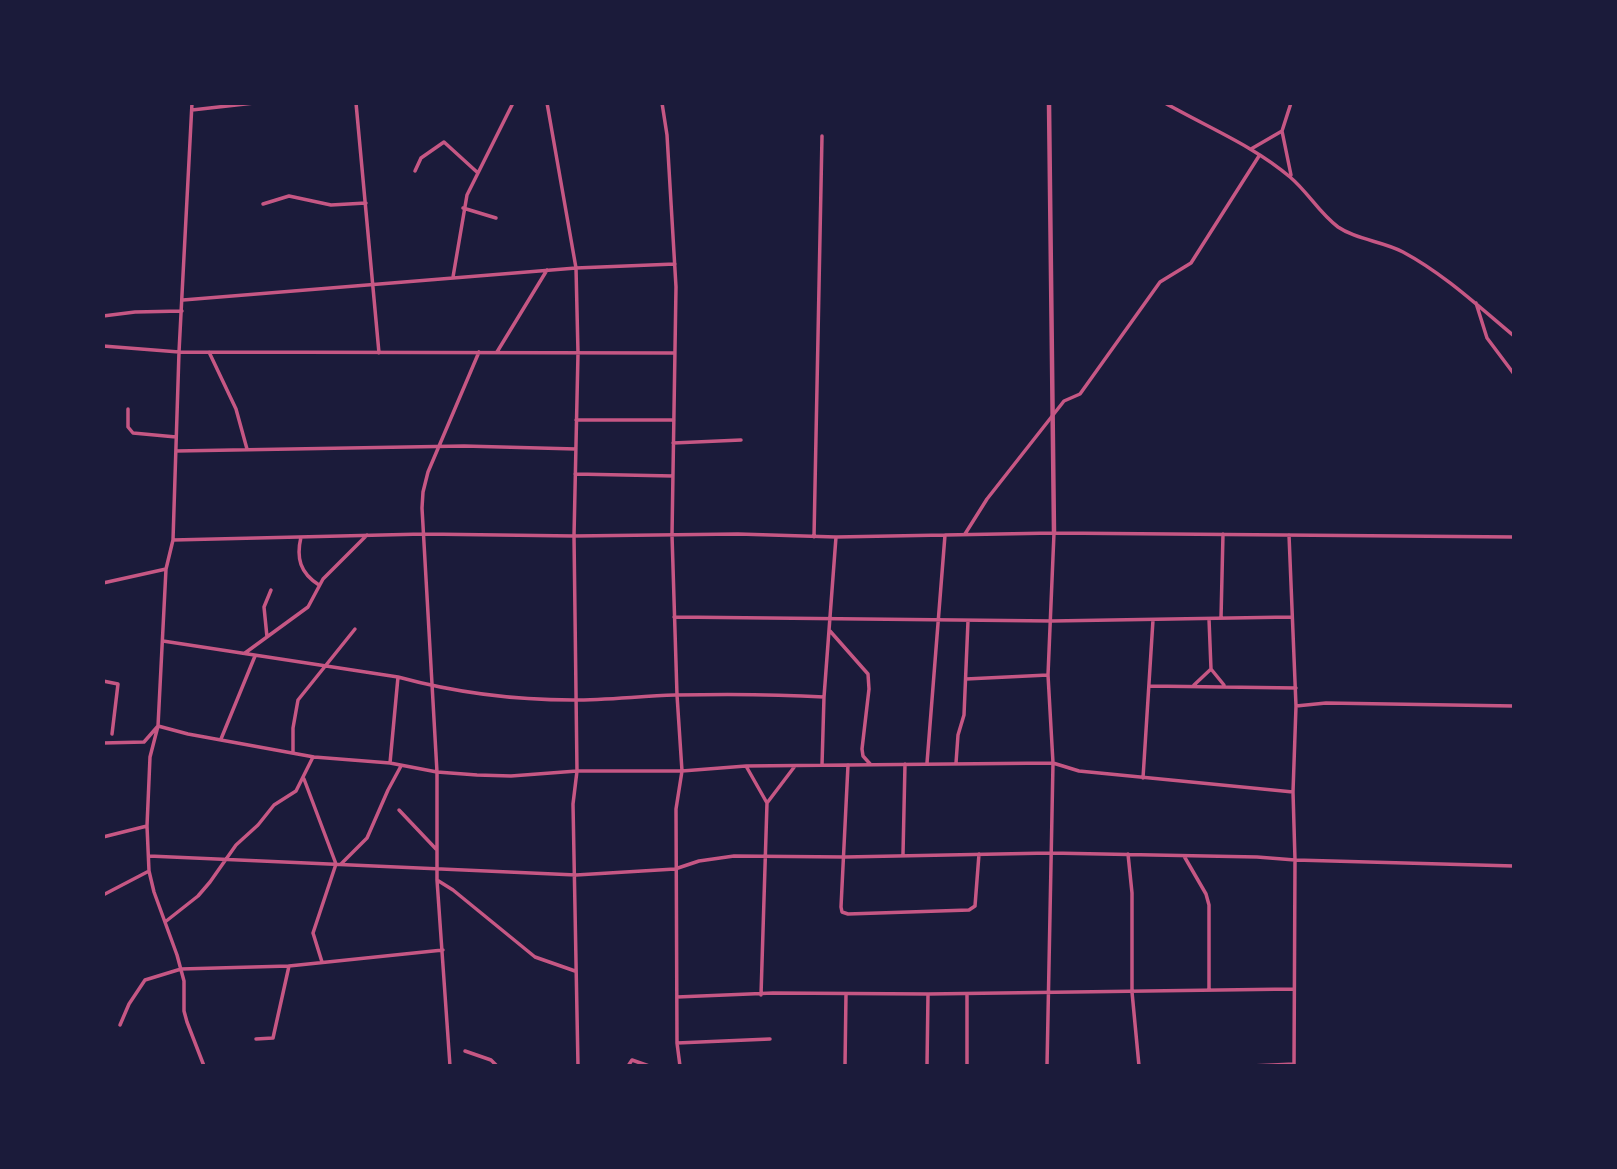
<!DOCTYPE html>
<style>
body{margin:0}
#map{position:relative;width:1617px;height:1169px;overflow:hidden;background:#1b1b3a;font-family:"Times New Roman",serif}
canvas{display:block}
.frame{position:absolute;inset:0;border:105px solid #1b1b3a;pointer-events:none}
</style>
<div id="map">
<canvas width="1617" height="1169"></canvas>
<div class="frame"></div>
</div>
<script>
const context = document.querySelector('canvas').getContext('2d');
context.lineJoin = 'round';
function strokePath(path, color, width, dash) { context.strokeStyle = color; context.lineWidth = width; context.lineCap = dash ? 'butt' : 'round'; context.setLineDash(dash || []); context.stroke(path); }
const minor = new Path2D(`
 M 192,103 L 179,352 L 173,540 L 166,569 L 158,726 L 150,757 L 147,826 L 149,871 L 154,892 L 177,955 L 184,981 L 184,1011 L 187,1022 L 204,1066
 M 356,103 L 379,353
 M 547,103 L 576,268 L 578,353 L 574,536 L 577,771 L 573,804 L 578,1066
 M 662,103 L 667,135 L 676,287 L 672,535 L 677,695 L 682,771 L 676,809 L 677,1043 L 680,1066
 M 1165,103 C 1207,127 1254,146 1290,177 C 1308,192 1319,213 1338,227 C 1357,240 1382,241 1403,252 C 1444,274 1478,306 1514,336
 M 192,110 L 254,103
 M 1251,149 L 1282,131
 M 415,171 L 421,158 L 444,142 L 478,173
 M 1291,175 L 1282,131 L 1291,103
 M 263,204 L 289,196 L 331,205 L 366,203
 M 463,208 L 496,218
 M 453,277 L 467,195 L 513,103
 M 183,300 L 576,268 L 675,264
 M 1476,303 L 1487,338 L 1514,374
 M 103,316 L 135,312 L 182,311
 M 103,346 L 179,352 L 675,353
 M 209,352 L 236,409 L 247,449
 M 497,352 L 547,270
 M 128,409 L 128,427 L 133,433 L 176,437
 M 576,420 L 674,420
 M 673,443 L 741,440
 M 176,451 L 464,446 L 576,449
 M 575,474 L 673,476
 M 965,534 L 987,499 L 1064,401 L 1080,394 L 1160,282 L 1191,263 L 1259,156
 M 1289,535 L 1296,706
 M 301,537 C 296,558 300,573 319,585
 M 814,537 L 822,136
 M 173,540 L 424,534 L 574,536 L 738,534 L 836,537 L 1054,533 L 1514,537
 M 103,583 L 166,569
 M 674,617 L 1052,621 L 1291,617
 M 1221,618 L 1223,534
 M 1209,619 L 1211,669 L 1224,685
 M 830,631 L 868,674 L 869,689 L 862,749 L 863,756 L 871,765
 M 267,637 L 264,607 L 271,590
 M 163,641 L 398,677 C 453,692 516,700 573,700 C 607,700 641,696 675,695 C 724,694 774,694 824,697
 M 245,653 L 308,607 L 323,579 L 367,535
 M 966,679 L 1048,675
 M 103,681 L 118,684 L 112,734
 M 1194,685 L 1211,669
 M 1149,686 L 1296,688
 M 221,739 L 255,656
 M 103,743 L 144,742 L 158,726 L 188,734 L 314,757 L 390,763 L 437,772 L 477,775 L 511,776 L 577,771 L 682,771 L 746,766 L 1053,763 L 1079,771 L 1293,792
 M 293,753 L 293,728 L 298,700 L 355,629
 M 390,763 L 398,677
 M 927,763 L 945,535
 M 956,763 L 958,735 L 964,715 L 968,621
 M 822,765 L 824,697 L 836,537
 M 848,765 L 841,907 L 842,912 L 848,914 L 969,910 L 975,906 L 979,854
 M 746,766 L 767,803 L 761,995
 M 1143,778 L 1153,620
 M 304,779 L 336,864 L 313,933 L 322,962
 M 767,803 L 795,766
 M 399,810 L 436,849
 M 103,837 L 147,826
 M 903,854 L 905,764
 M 1128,854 L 1132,893 L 1132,992 L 1139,1066
 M 149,856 L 576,875 L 675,869 L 699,861 L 734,856 L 845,857 L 1050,853 L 1257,857 L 1295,860 L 1514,866
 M 1184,856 L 1206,894 L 1209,905 L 1209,990
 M 341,864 L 367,838 L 388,790 L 401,766
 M 437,880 L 453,890 L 535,957 L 575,971
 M 103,895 L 149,871
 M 165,922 L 198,896 L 210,882 L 236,845 L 258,825 L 274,805 L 296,791 L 313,757
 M 967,994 L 967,1066
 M 677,997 L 773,993 L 928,994 L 1293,989
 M 120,1025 L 129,1004 L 145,980 L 181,969 L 289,966 L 443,950
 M 256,1039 L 273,1038 L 289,966
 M 677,1043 L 770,1039
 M 465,1051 L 491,1060 L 497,1066
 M 450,1066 L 437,880 L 437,772 L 422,508 L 423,492 L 428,472 L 479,352
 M 628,1066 L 632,1060 L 649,1066
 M 845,1066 L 846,994
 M 927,1066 L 928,994
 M 1047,1066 L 1053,763 L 1048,675 L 1054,533
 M 1251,1066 L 1294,1064
 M 1294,1066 L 1295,860 L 1293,792 L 1296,706 L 1326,703 L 1514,706`);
const tertiary = new Path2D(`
 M 1049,103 L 1054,533`);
strokePath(minor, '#c65784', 3.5);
strokePath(tertiary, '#c65784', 4.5);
</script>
